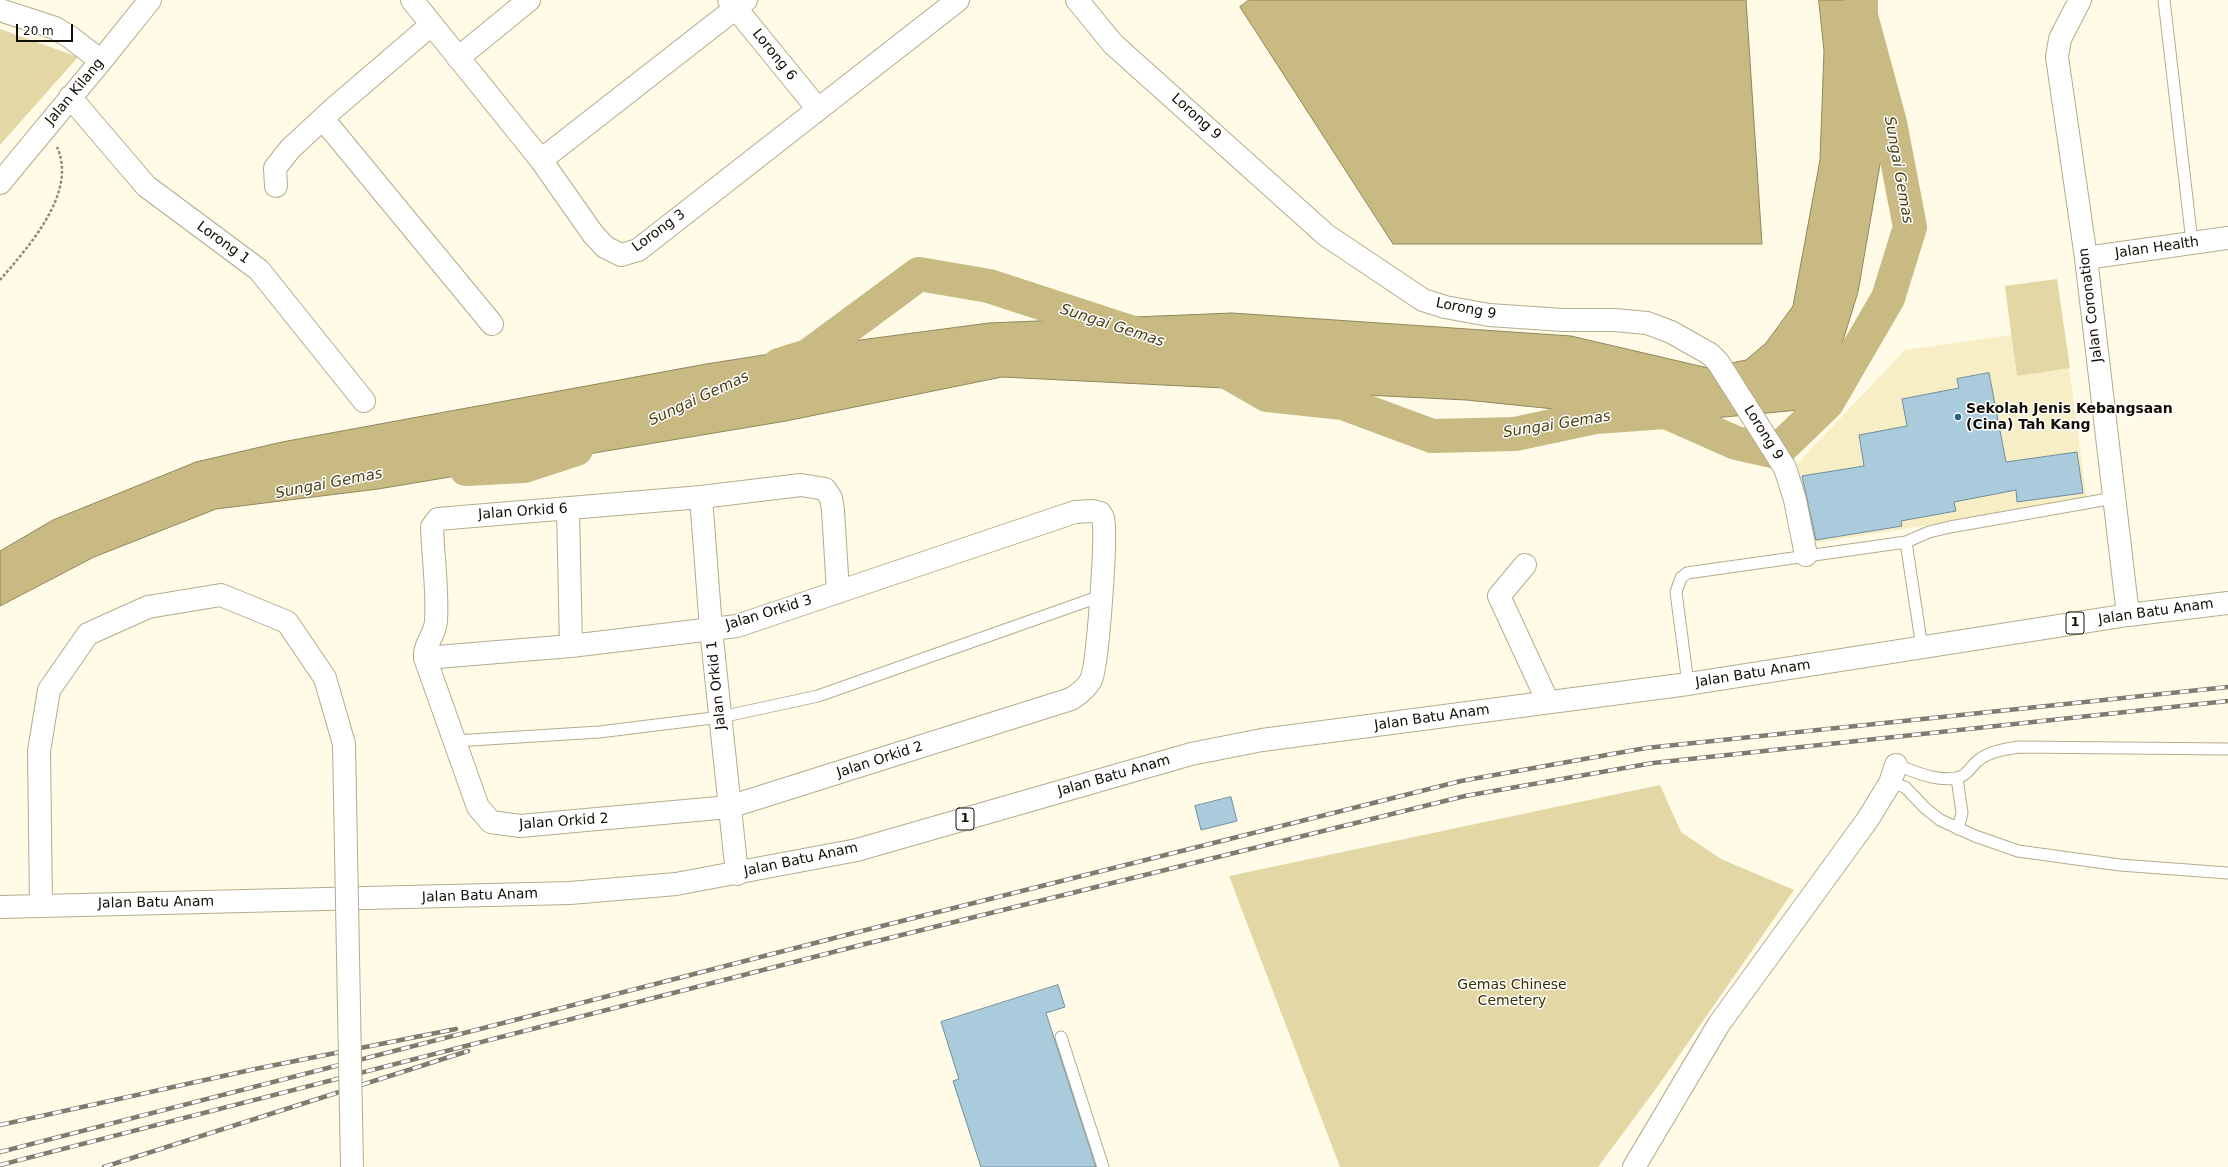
<!DOCTYPE html>
<style>
body{margin:0}
#map{position:relative;width:2228px;height:1167px;overflow:hidden;background:#fffbe7;font-family:"DejaVu Sans",sans-serif}
canvas{display:block}
.scale{position:absolute;left:16px;top:24px;width:57px;height:18px;box-sizing:border-box;border:2px solid #110e04;border-top:0;padding-left:5px;font-size:12px;line-height:14px;white-space:nowrap;color:#110e04;-webkit-text-stroke:3px #fff;paint-order:stroke}
</style>
<div id="map">
<canvas width="2228" height="1167"></canvas>
<div class="scale">20 m</div>
</div>
<script>
const context = document.querySelector('canvas').getContext('2d');
context.lineJoin = 'round';
function fill(path, color) { context.fillStyle = color; context.fill(path, 'evenodd'); }
function strokePath(path, color, width, dash) { context.strokeStyle = color; context.lineWidth = width; context.lineCap = dash ? 'butt' : 'round'; context.setLineDash(dash || []); context.stroke(path); }
function write(font, color, halo, rows, align = 'center') {
  context.font = font + ' "DejaVu Sans",sans-serif'; context.lineWidth = 3; context.setLineDash([]); context.textBaseline = 'middle'; context.strokeStyle = halo; context.fillStyle = color; for (const [text, x, y, turn = 0] of rows) {
    context.save(); context.translate(x, y); context.rotate((+turn || 0) * Math.PI / 180); context.textAlign = isNaN(turn) ? turn : align; if (halo) context.strokeText(text, 0, 0); context.fillText(text, 0, 0); context.restore();
  }
}
const built = new Path2D(`
 M 2057,279 L 2087,500 L 1803,545 L 1794,467 L 1905,350 L 2011,335 L 2005,286 Z`);
const green = new Path2D(`
 M 0,29 L 78,57 L 0,145 Z
 M 2057,279 L 2070,368 L 2017,376 L 2005,286 Z
 M 1660,785 L 1681,832 L 1721,859 L 1794,890 L 1660,1083 L 1598,1167 L 1340,1167 L 1229,876 Z`);
const water = new Path2D(`
 M 1249,0 L 1746,0 L 1762,244 L 1393,244 L 1240,7 Z
 M 1819,0 L 1871,0 L 1882,153 L 1858,292 L 1837,360 L 1820,408 L 1714,418 L 1603,414 L 1466,400 L 1002,377 L 786,421 L 378,489 L 216,509 L 94,557 L 0,606 L 0,551 L 53,520 L 196,462 L 282,442 L 706,364 L 860,340 L 989,323 L 1232,313 L 1571,336 L 1708,368 L 1746,360 L 1766,343 L 1793,306 L 1820,160 L 1824,51 Z`);
const river = new Path2D(`
 M 779,365 L 808,356 L 919,274 L 989,286 L 1136,334
 M 1218,367 L 1267,395 L 1343,403 L 1432,436 L 1515,434 L 1595,417 L 1666,412 L 1736,443 L 1776,452 L 1827,403 L 1888,298 L 1910,227 L 1890,123 L 1861,16 L 1861,0
 M 466,469 L 524,466 L 576,449`);
const building = new Path2D(`
 M 1989,373 L 2006,462 L 2077,452 L 2083,493 L 2017,502 L 2016,490 L 1954,502 L 1956,511 L 1901,521 L 1902,526 L 1816,540 L 1802,476 L 1864,466 L 1859,435 L 1907,426 L 1902,399 L 1959,388 L 1957,379 Z
 M 1231,797 L 1237,821 L 1201,830 L 1195,806 Z
 M 1058,985 L 1065,1007 L 1046,1013 L 1096,1167 L 981,1167 L 953,1081 L 959,1079 L 941,1022 Z`);
const path = new Path2D(`
 M 0,280 C 28,247 78,193 57,147`);
const service = new Path2D(`
 M 2164,0 L 2192,242
 M 1906,542 L 1922,648
 M 1688,684 L 1676,592 L 1681,578 L 1687,573 L 1906,542 L 1929,532 L 1950,527 L 2114,498
 M 455,741 L 599,732 L 721,717 L 818,696 L 1101,596
 M 1896,765 C 1914,771 1936,782 1956,778 C 1968,776 1971,765 1980,759 C 1991,751 2006,749 2019,747 L 2228,749
 M 1957,778 L 1962,813 L 1958,829
 M 1890,783 L 1905,787 L 1925,808 L 1940,820 L 1975,836 L 2018,851 L 2120,865 L 2228,873
 M 1061,1037 L 1103,1167`);
const minor = new Path2D(`
 M 412,0 L 541,160 L 593,234 L 605,247 L 621,255 L 638,250 L 958,0
 M 729,0 L 818,109
 M 1077,0 L 1113,44 L 1326,235 L 1423,300 L 1445,307 L 1489,315 L 1563,320 L 1614,320 L 1647,323 L 1671,332 L 1710,354 L 1718,362 L 1785,468 L 1795,500 L 1806,555
 M 2080,0 L 2060,39 L 2057,57 L 2086,258 L 2128,615
 M 0,10 L 55,28 L 70,37 L 101,61
 M 458,58 L 529,0
 M 70,97 L 146,186 L 259,270 L 364,401
 M 323,119 L 492,324
 M 541,160 L 746,0
 M 0,183 L 101,61 L 150,0
 M 276,186 L 275,168 L 290,149 L 333,109 L 431,25
 M 2086,258 L 2228,238
 M 701,497 L 711,629 L 737,874
 M 568,509 L 571,646
 M 1525,565 L 1499,596 L 1548,702
 M 425,658 L 571,646 L 737,626 L 1075,512 L 1092,511 L 1100,513 L 1103,518 C 1107,536 1098,664 1091,680 C 1086,689 1079,694 1071,699 L 729,807 L 520,826 L 491,822 L 478,807 L 425,658 C 424,643 435,636 436,621 C 438,590 433,558 432,527 L 438,519 L 701,497 L 801,485 L 825,489 L 831,498 L 833,510 L 838,592
 M 41,905 L 39,751 L 49,690 L 88,634 L 148,607 L 221,595 L 287,622 L 325,678 L 344,744
 M 1634,1167 L 1719,1024 L 1868,819 L 1890,783 L 1896,765`);
const trunk = new Path2D(`
 M 0,907 L 570,893 L 676,884 L 857,850 L 1191,754 L 1262,740 L 1688,684 L 2128,615 L 2228,603`);
const rail = new Path2D(`
 M 0,1125 L 255,1069 L 456,1029
 M 0,1152 L 854,933 L 1461,781 L 1646,748 L 2228,687
 M 0,1165 L 857,946 L 1465,796 L 1653,763 L 2228,701
 M 104,1167 L 468,1051`);
const minorBridge = new Path2D(`
 M 344,744 L 352,1167`);
const markers = [
 [1958,417,4,"#29627c"]
];
const shields = [
 [2075,623,18],
 [965,819,18]
];
const shieldNames = [
 ["1",2075,623],
 ["1",965,819]
];
const streetNames = [
 ["Lorong 6",774,55,51],
 ["Jalan Kilang",75,92,-50],
 ["Lorong 9",1196,117,42],
 ["Lorong 3",659,231,-36],
 ["Lorong 1",223,243,36],
 ["Jalan Health",2157,248,-8],
 ["Jalan Coronation",2091,305,-97],
 ["Lorong 9",1466,309,11],
 ["Lorong 9",1763,433,58],
 ["Jalan Orkid 6",523,512,-4],
 ["Jalan Batu Anam",2156,612,-8],
 ["Jalan Orkid 3",769,613,-17],
 ["Jalan Batu Anam",1753,674,-9],
 ["Jalan Orkid 1",717,685,-96],
 ["Jalan Batu Anam",1432,718,-8],
 ["Jalan Orkid 2",880,760,-18],
 ["Jalan Batu Anam",1114,776,-16],
 ["Jalan Orkid 2",564,822,-4],
 ["Jalan Batu Anam",801,860,-12],
 ["Jalan Batu Anam",480,896,-2],
 ["Jalan Batu Anam",156,903,-1]
];
const poiNames = [
 ["Sekolah Jenis Kebangsaan",1966,409],
 ["(Cina) Tah Kang",1966,425]
];
const parkNames = [
 ["Gemas Chinese",1512,985],
 ["Cemetery",1512,1001]
];
const waterNames = [
 ["Sungai Gemas",1898,170,80],
 ["Sungai Gemas",1112,326,18],
 ["Sungai Gemas",699,399,-25],
 ["Sungai Gemas",1557,425,-9],
 ["Sungai Gemas",329,484,-11]
];
fill(built, '#f7eec6');
fill(green, '#e3d7a5');
fill(water, '#c8ba82');
strokePath(water, '#91865c', 1);
strokePath(river, '#c8ba82', 34);
fill(building, '#aacbdc');
strokePath(building, '#6f8f9e', 1);
strokePath(service, '#b4ac8e', 13);
strokePath(minor, '#b4ac8e', 24);
strokePath(trunk, '#b4ac8e', 24);
strokePath(path, '#8f8b7c', 2.5, [3, 2]);
strokePath(service, '#fff', 11);
strokePath(minor, '#fff', 22);
strokePath(trunk, '#fff', 22);
strokePath(rail, '#7f7b6d', 4.5);
strokePath(rail, '#fff', 3, [9]);
strokePath(minorBridge, '#b4ac8e', 24, []);
strokePath(minorBridge, '#fff', 22);
for (const [x, y, r, color] of markers) { const dot = new Path2D(); dot.arc(x, y, r, 0, 2 * Math.PI); context.fillStyle = color; context.fill(dot); strokePath(dot, '#fff', 1.5); }
for (const [x, y, w] of shields) { const box = new Path2D(); box.roundRect(x - w / 2, y - 11, w, 22, 3); context.fillStyle = '#fff'; context.fill(box); strokePath(box, '#110e04', 1); }
write('bold 13px', '#110e04', null, shieldNames);
write('14px', '#110e04', '#fff', streetNames);
write('bold 14px', '#110e04', '#fff', poiNames, 'left');
write('14px', '#382e00', '#fff', parkNames);
write('italic 15px', '#4a4014', '#fff', waterNames);
</script>
